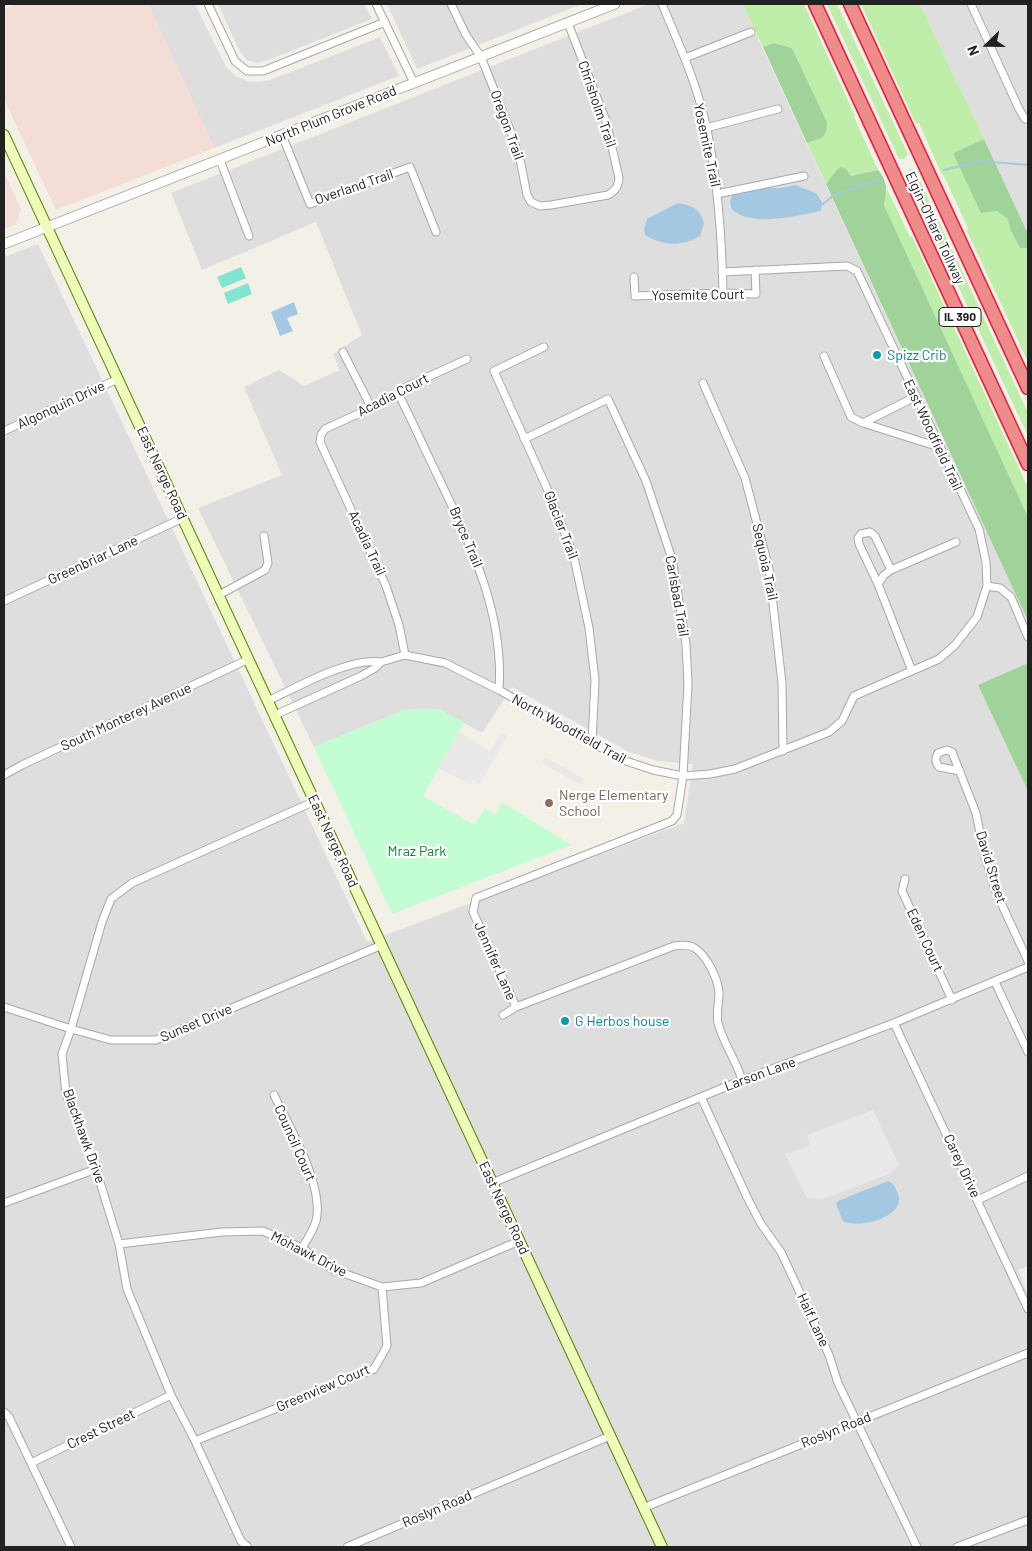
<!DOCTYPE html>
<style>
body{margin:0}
#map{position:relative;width:1032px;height:1551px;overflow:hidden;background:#f2f0e7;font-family:Barlow,sans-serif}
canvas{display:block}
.frame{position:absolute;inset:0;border:5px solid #212121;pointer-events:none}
.north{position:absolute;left:962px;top:20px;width:50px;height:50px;-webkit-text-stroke:4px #fff;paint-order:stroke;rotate:248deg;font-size:14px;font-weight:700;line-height:20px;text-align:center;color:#212121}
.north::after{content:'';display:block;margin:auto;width:18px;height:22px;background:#212121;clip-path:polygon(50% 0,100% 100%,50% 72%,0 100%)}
</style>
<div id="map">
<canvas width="1032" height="1551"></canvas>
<div class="frame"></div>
<div class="north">N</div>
</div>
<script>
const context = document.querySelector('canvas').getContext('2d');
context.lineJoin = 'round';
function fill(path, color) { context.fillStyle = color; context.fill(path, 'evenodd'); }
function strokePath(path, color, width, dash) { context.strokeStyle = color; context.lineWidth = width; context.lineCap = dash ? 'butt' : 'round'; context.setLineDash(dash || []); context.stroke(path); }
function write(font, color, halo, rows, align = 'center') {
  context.font = font + ' Barlow,sans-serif'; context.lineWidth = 4.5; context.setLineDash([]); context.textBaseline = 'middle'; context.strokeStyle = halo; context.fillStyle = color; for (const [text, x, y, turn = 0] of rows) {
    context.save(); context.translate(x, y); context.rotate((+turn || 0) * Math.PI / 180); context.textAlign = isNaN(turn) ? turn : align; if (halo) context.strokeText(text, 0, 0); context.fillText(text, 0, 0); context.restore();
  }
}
const residential = new Path2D(`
 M 148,4 L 195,4 L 226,67 L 236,76 L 247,81 L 259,82 L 270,80 L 380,37 L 399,76 L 214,148 Z
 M 218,4 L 364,4 L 372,19 L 268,60 L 257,63 L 247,60 L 240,52 Z
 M 387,4 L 582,4 L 417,69 Z
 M 649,4 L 742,4 L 1028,621 L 1028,663 L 978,685 L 1028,791 L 1028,1266 L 1018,1270 L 1028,1294 L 1028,1547 L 4,1547 L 4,257 L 38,244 L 367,942 L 684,823 L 693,764 L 657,761 L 627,751 L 512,687 L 482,733 L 439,709 L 404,710 L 314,747 L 198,508 L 282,475 L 244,387 L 279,370 L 304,386 L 340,370 L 333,354 L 362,335 L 316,222 L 202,270 L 171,193 Z
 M 920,4 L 1028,4 L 1028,234 L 984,139 Z`);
const commercial = new Path2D(`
 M 16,4 L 148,4 L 214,148 L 56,210 L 4,99 L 4,9 Z
 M 4,172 L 21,209 L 16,224 L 4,229 Z`);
const grass = new Path2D(`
 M 742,4 L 804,4 L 855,116 L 854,117 L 878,170 L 851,176 L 846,169 L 835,172 L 826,184 L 807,143 C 822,138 827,139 827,122 L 792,48 L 774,43 L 763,47 Z
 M 827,4 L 837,4 L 908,154 L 904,159 L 899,159 Z
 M 861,4 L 920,4 L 984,139 L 953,153 L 997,211 L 1008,218 L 1011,231 L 1020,248 L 1028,248 L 1028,362 L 967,231 L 968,228 L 945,178 L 941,173 L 919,123 L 916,124 Z
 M 910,169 L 913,169 L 916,172 L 1028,413 L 1028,436 L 907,176 L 907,172 Z
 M 887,189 L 910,237 L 912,236 L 1028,488 L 1028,517 L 884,205 Z`);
const forest = new Path2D(`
 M 774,43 L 792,48 L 827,122 C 827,139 822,138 807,143 L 763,47 Z
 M 984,139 L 1028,234 L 1028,248 L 1020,248 L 1011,231 L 1007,218 L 997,211 L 981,213 L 953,153 Z
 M 841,167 L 846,169 L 851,176 L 878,170 C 888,183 887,190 884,205 L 1028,517 L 1028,621 L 826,184 L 835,172 Z
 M 1028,663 L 1028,791 L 978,685 Z`);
const park = new Path2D(`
 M 439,709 L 464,723 L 423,796 L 475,825 L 485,809 L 496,814 L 502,802 L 571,845 L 392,914 L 314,747 L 404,710 Z`);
const pitch = new Path2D(`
 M 241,267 L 246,278 L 222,288 L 217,277 Z
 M 248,283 L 252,294 L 228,304 L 224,293 Z`);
const parking = new Path2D(`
 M 459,732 L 490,751 L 501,733 L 507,736 L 480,784 L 473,780 L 471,784 L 438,768 Z
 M 545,757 L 584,779 L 581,785 L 542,763 Z
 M 873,1110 L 899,1165 L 889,1174 L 823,1199 L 807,1198 L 785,1154 L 809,1146 L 810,1144 L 807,1135 Z`);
const water = new Path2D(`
 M 795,185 L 816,193 L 823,204 L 820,211 C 797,216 748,228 731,208 L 730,202 L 732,195 L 749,188 L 781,188 Z
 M 678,203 C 694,206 699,208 704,223 L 700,236 C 682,247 663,246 645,235 L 644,229 L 647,219 Z
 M 294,302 L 298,314 L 287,318 L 293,331 L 280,336 L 271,312 Z
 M 888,1181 L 893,1184 C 895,1188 899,1194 899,1199 C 900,1219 856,1229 843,1221 L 836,1204 L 838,1201 Z`);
const stream = new Path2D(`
 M 944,170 L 981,161 L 1028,165
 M 823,204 L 834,195 L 881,179`);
const minor = new Path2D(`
 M 208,4 L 235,61 L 247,71 L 263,71 L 385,22
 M 376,4 L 414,83
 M 451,4 L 466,35 L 481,57 L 512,135 L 521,164 L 527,195 L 531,202 L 540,206 L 551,205 L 608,195 C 616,190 618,187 619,178 L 606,121 L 568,23
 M 662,4 C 679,44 698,86 707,130 C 718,183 722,239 723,293
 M 971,4 L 1019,109 L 1025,119 L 1028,119
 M 685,58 L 751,32
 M 706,128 L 778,109
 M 282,135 L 310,204 L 410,167 L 436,232
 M 220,160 L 249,236
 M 717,194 L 804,176
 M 634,277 L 635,296 L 723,293 L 756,294 L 755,270
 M 544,347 L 494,371 L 550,495 L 574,557 L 589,628 L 595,680 L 592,743
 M 343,352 L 371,407
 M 824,356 L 851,417 L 863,423 L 939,447
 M 703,383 L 745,478 L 769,569 L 782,683 L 783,751
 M 399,395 C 414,425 428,456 443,487 C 474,551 504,617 499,690
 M 863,423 L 915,397
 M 4,431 L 118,379
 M 524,439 L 608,399 L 646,481 L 672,559 L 686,644 L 688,684 L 683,776 L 677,815 L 672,821 L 476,898 L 473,912 L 516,1007 L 674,946 C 680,945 687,944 693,947 C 706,954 718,978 719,993 C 719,1003 716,1013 718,1023 C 723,1043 736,1060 742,1080
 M 891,570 L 875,536 L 870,532 L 861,534 L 858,538 L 859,544 L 878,584 L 912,671
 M 878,584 L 884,575 L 891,570 L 956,542
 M 987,586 L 1000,588 L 1011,597 L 1028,637
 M 219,595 L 265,570 L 268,563 L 264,536
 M 4,601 L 183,518
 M 405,655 L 399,625 L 386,586 L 320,442 L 321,435 L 325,429 L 399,395 L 406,387 L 467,359
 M 381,662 L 405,655 L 445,663 L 499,690 L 623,760 L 653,770 L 683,776 L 710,774 L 735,769 L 829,732 L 842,721 L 854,696 L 939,659 L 955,645 L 977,617 L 987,586 L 986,562 L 979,529 L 857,271 L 847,266 L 722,272
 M 268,701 C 297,687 350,657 381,662 L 375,668 L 361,676 L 275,715
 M 960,771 L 939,767 C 935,762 935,759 938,753 L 947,750 L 952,752 L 976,813 L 984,853 L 996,892 L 1028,961
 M 4,775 L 22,765 L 249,659
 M 905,879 L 902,891 L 952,1000
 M 995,982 L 1028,1052
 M 4,1007 L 71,1029 L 111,1040 L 156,1040 L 382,945
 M 503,1015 L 516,1007
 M 894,1023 L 1028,1309
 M 274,1095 C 289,1126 325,1187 316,1221 C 313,1231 307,1240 302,1248
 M 701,1097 L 747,1197 L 761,1224 L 781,1252 L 829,1355 L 838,1383 L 917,1547
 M 492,1183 L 735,1083 L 894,1023 L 1028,967
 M 978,1200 L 1028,1176
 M 4,1203 L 96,1169
 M 119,1244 L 222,1232 L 263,1231 L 302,1248 L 332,1269 L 382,1287 L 421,1283 L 519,1241
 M 4,1412 L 9,1417 L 71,1547
 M 195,1441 L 374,1369 L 387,1346 L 382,1287
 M 31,1463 L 171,1395
 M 643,1508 L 1028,1353
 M 248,1547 L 241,1541 L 195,1441 L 171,1395 L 127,1289 L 119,1244 L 96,1169 L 66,1094 L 62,1054 L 71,1029 L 102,922 L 111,899 L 132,883 L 315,801
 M 347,1547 L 610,1436
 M 957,1547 L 1028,1520`);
const tertiary = new Path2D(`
 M 4,244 L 615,4`);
const secondary = new Path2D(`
 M 4,135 L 662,1547`);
const motorway = new Path2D(`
 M 815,4 L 1028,464
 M 850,4 L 1028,388`);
const markers = [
 [877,355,5,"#0f9aa8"],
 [549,803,5,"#8d6e63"],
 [565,1021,5,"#0f9aa8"]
];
const shields = [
 [960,317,42]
];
const shieldNames = [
 ["IL 390",960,317]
];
const streetNames = [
 ["Chrisholm Trail",597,104,71],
 ["North Plum Grove Road",331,116,-22],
 ["Oregon Trail",507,125,70],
 ["Yosemite Trail",707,145,78],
 ["Overland Trail",354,187,-19],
 ["Elgin-O'Hare Tollway",935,228,65],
 ["Yosemite Court",698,295,-1],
 ["Acadia Court",393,395,-27],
 ["Algonquin Drive",61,405,-25],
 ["East Woodfield Trail",933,435,65],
 ["East Nerge Road",162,473,65],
 ["Glacier Trail",561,525,69],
 ["Bryce Trail",466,537,67],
 ["Acadia Trail",367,543,65],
 ["Greenbriar Lane",93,560,-25],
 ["Sequoia Trail",765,562,78],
 ["Carlsbad Trail",677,596,80],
 ["South Monterey Avenue",126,717,-25],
 ["North Woodfield Trail",569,729,29],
 ["East Nerge Road",333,841,65],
 ["David Street",991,867,73],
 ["Eden Court",925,940,65],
 ["Jennifer Lane",495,961,66],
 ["Sunset Drive",196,1023,-23],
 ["Larson Lane",760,1074,-20],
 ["Blackhawk Drive",84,1136,70],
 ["Council Court",295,1143,66],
 ["Carey Drive",962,1166,65],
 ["East Nerge Road",504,1208,65],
 ["Mohawk Drive",309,1254,27],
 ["Half Lane",813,1320,65],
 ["Greenview Court",323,1388,-23],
 ["Crest Street",101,1429,-26],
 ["Roslyn Road",836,1430,-22],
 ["Roslyn Road",437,1509,-23]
];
const cultureNames = [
 ["Spizz Crib",887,355],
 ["G Herbos house",575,1021]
];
const educationNames = [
 ["Nerge Elementary",559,795],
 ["School",559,811]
];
const parkNames = [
 ["Mraz Park",417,851]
];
fill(residential, '#dfdede');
fill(commercial, '#f3ddd6');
fill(grass, '#bfeeab');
fill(forest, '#9fd399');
fill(park, '#c3fdd3');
fill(pitch, '#81e5d2');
fill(parking, '#e9e9e9');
fill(water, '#a5c8e2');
strokePath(stream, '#a5c8e2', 2);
strokePath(minor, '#a8a8a8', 9);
strokePath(tertiary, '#a8a8a8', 11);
strokePath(secondary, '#598000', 12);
strokePath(motorway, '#e61d3b', 15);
strokePath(minor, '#fff', 7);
strokePath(tertiary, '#fff', 9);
strokePath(secondary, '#edfdb9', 10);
strokePath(motorway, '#ed8c8b', 12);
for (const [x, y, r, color] of markers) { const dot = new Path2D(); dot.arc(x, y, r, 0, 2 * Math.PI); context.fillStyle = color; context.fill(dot); strokePath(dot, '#fff', 2); }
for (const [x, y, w] of shields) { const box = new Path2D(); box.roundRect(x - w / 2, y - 9.5, w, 19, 4); context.fillStyle = '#fff'; context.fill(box); strokePath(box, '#212121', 1); }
write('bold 12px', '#212121', null, shieldNames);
write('14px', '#212121', '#fff', streetNames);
write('14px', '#0d838f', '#fff', cultureNames, 'left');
write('14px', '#785e54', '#fff', educationNames, 'left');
write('14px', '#05892a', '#fff', parkNames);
</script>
